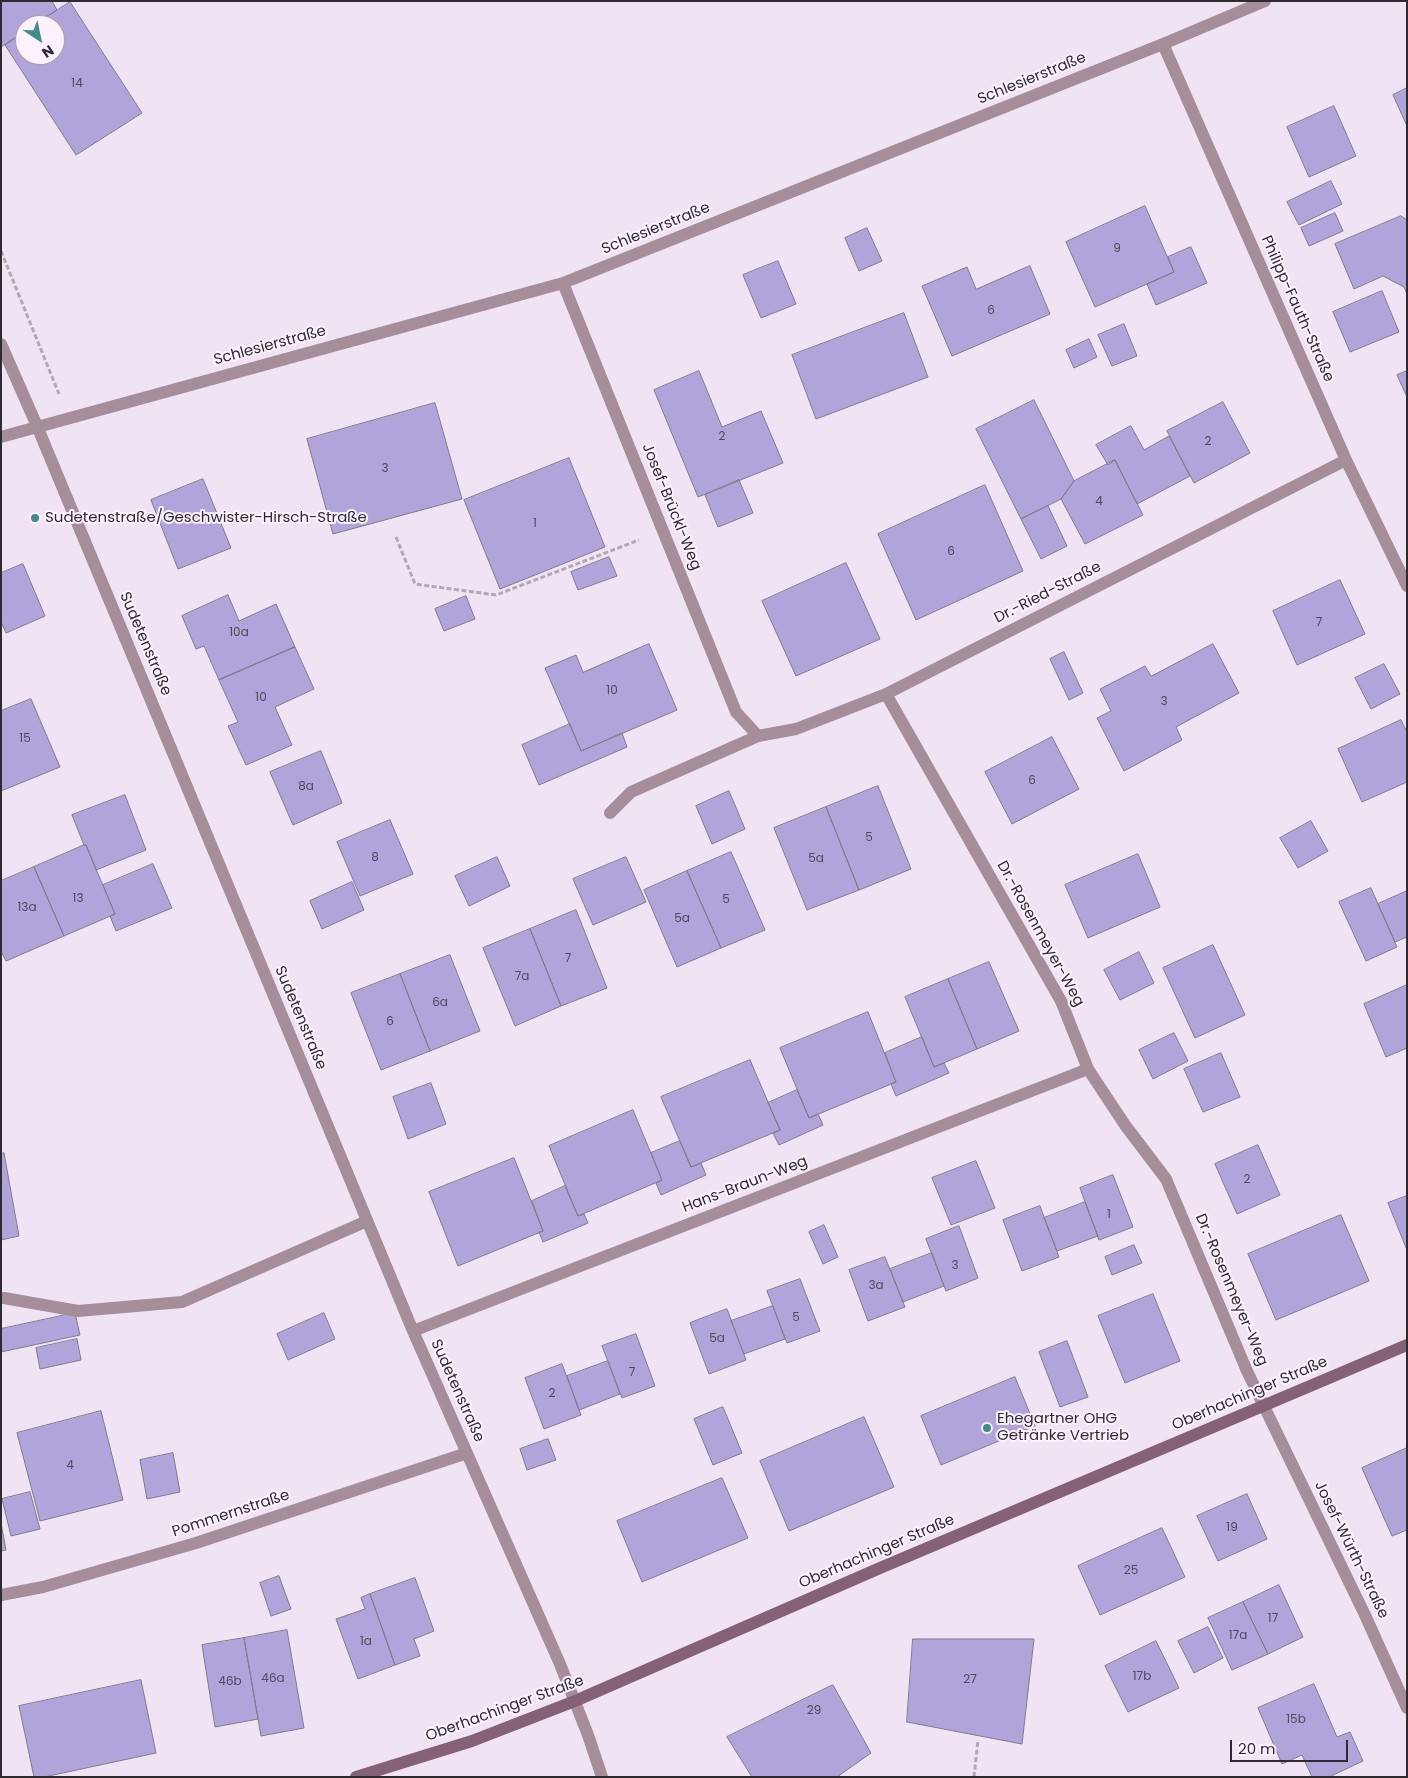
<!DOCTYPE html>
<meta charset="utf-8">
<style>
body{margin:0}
#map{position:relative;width:1408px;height:1778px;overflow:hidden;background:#f0e3f3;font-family:Poppins,sans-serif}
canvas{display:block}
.frame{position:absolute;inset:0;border:2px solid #2f2a30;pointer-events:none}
.north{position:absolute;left:15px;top:15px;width:50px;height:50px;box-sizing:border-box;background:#fcf2fe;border:1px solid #aaa2ac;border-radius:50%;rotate:146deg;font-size:14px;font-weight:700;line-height:20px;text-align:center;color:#2f2a30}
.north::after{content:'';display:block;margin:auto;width:18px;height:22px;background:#428a8d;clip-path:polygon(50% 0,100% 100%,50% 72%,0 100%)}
.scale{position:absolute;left:1230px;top:1740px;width:118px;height:22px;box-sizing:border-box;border:2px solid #2f2a30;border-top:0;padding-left:6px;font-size:15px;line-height:18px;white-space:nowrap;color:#2f2a30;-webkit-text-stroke:4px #fcf2fe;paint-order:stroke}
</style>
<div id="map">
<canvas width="1408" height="1778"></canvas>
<div class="frame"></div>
<div class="north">N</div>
<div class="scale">20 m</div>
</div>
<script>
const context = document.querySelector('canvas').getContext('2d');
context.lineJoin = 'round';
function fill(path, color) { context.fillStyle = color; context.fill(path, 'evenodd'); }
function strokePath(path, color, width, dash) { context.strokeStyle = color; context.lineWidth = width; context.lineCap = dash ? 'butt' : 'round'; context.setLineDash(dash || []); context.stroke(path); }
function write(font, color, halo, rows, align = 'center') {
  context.font = font + ' Poppins,sans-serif'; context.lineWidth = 4; context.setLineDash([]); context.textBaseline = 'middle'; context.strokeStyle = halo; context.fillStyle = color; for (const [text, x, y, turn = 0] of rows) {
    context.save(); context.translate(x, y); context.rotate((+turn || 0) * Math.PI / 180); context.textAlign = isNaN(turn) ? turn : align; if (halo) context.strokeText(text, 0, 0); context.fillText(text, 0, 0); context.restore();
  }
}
const building = new Path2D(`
 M 1,1 L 52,1 L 57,10 L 34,25 L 25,25 L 25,31 L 1,47 Z
 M 70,2 L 142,113 L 76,155 L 5,45 L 25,31 L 25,55 L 55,55 L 55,25 L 34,25 Z
 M 1407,88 L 1407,126 L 1393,95 Z
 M 1334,106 L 1356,156 L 1309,177 L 1287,127 Z
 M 1331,181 L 1342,204 L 1299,225 L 1287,202 Z
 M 1145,206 L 1174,272 L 1095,307 L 1066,242 Z
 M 1335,213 L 1343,231 L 1309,246 L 1301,228 Z
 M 1401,216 L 1407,220 L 1407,294 L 1404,287 L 1383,276 L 1354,289 L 1335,244 Z
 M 867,228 L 882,261 L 859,271 L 845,238 Z
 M 1191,247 L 1207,283 L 1156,305 L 1147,284 L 1174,272 L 1168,257 Z
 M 778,261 L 796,304 L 761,318 L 743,275 Z
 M 1030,266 L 1050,314 L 952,356 L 922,286 L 967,267 L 976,289 Z
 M 1382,291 L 1399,332 L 1350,352 L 1333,312 Z
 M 904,313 L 928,377 L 816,419 L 792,355 Z
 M 1124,324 L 1137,356 L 1112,366 L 1098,335 Z
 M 1089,339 L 1097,357 L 1074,368 L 1066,350 Z
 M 699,371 L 722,427 L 761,411 L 783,463 L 698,497 L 654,390 Z
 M 1407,371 L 1407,397 L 1397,375 Z
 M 1034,400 L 1074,481 L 1061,499 L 1021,519 L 976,429 Z
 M 1223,402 L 1250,453 L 1194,483 L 1167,431 Z
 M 435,403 L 462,499 L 333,534 L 307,439 Z
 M 1131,426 L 1144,450 L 1169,436 L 1190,476 L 1137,504 L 1115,460 L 1108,465 L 1096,445 Z
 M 569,458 L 605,547 L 500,589 L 464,500 Z
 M 1115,460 L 1143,515 L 1085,544 L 1061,499 L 1074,481 Z
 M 203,479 L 231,548 L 178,569 L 151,500 Z
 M 739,480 L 753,513 L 718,527 L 705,495 Z
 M 985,485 L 1023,571 L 916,620 L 878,534 Z
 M 1048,506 L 1067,546 L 1041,559 L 1021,519 Z
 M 609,557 L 617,576 L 578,590 L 571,572 Z
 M 846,563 L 880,639 L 796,676 L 762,601 Z
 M 23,564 L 45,616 L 6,633 L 1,622 L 1,573 Z
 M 1340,580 L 1365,634 L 1297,665 L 1273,611 Z
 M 228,595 L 239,621 L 276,604 L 295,647 L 219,680 L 204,646 L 196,649 L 182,616 Z
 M 466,596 L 475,619 L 444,631 L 435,609 Z
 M 649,644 L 677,710 L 581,751 L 545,668 L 576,655 L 583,672 Z
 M 1213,644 L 1239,693 L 1176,727 L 1182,740 L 1124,771 L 1097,718 L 1111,711 L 1100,689 L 1145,666 L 1151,676 Z
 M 295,647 L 314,689 L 275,707 L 292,745 L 246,765 L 228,726 L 238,722 L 219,680 Z
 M 1064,652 L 1083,693 L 1069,700 L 1050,659 Z
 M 1384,664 L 1400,694 L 1371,709 L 1355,678 Z
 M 31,699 L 60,767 L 1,791 L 1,711 Z
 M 1401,720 L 1407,732 L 1407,782 L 1362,802 L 1338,749 Z
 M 570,724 L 581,751 L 622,733 L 627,747 L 539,785 L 522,745 Z
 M 1052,737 L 1079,789 L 1012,824 L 985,772 Z
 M 321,751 L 342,803 L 293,825 L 270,772 Z
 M 878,786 L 911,869 L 859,890 L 826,807 Z
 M 729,791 L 745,829 L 712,844 L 696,806 Z
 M 125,795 L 146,850 L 96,870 L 86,845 L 84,845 L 72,815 Z
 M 826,807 L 859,890 L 807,910 L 774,828 Z
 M 390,820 L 413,874 L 360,896 L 337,842 Z
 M 1311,821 L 1328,851 L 1298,868 L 1280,838 Z
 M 84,845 L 86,845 L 115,914 L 64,936 L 34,867 Z
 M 731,852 L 765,930 L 721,948 L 687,871 Z
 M 1138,854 L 1160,907 L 1088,938 L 1065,885 Z
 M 497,857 L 510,886 L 469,906 L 455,876 Z
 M 626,857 L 646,902 L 593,925 L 573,879 Z
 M 153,864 L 172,908 L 116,931 L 110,916 L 115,914 L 103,885 Z
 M 34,867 L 64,936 L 6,961 L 1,951 L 1,881 Z
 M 687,871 L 721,948 L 677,967 L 644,890 Z
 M 352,882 L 364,910 L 322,929 L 310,901 Z
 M 1371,888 L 1397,947 L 1366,961 L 1339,902 Z
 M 1407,891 L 1407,937 L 1395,942 L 1378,904 Z
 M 576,910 L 607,988 L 561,1006 L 530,929 Z
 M 530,929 L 561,1006 L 515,1026 L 483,948 Z
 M 1213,945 L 1245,1015 L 1195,1038 L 1163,968 Z
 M 1139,952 L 1154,983 L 1120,1000 L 1104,970 Z
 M 450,955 L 480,1031 L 430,1051 L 400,974 Z
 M 989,962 L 1019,1031 L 977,1049 L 948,979 Z
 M 400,974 L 430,1051 L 381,1070 L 351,993 Z
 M 948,979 L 977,1049 L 934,1067 L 905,997 Z
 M 1407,985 L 1407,1048 L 1386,1057 L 1364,1004 Z
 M 868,1012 L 896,1082 L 809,1118 L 780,1048 Z
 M 1174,1033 L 1188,1061 L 1153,1079 L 1139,1050 Z
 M 922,1037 L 934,1067 L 944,1063 L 949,1073 L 896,1096 L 891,1084 L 896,1082 L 885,1053 Z
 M 1221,1053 L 1240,1097 L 1203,1112 L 1184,1069 Z
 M 750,1060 L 780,1130 L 691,1167 L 661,1097 Z
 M 431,1083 L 446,1124 L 408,1139 L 393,1097 Z
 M 797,1090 L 809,1118 L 818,1114 L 823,1125 L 779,1145 L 773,1133 L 780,1130 L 768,1103 Z
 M 633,1110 L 662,1180 L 578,1216 L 549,1146 Z
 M 680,1141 L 691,1167 L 701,1163 L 706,1175 L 661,1195 L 656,1183 L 662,1180 L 651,1153 Z
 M 1258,1145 L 1280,1195 L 1237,1214 L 1215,1164 Z
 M 4,1153 L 19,1236 L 1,1240 L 1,1154 Z
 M 514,1158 L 543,1231 L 458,1266 L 429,1192 Z
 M 976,1161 L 995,1208 L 951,1225 L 932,1178 Z
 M 1113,1175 L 1133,1227 L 1099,1240 L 1080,1188 Z
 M 565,1186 L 578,1216 L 584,1214 L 588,1223 L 543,1242 L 539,1232 L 543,1231 L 532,1201 Z
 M 1407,1196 L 1407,1250 L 1388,1203 Z
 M 1085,1202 L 1098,1236 L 1057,1251 L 1044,1218 Z
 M 1040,1206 L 1059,1257 L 1022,1271 L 1003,1220 Z
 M 1341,1215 L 1369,1281 L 1276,1320 L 1248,1254 Z
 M 824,1225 L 838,1257 L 823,1264 L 809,1232 Z
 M 959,1226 L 978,1278 L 946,1291 L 926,1239 Z
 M 1134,1245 L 1142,1263 L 1112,1275 L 1105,1257 Z
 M 932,1253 L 944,1286 L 903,1302 L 890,1269 Z
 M 885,1257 L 905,1307 L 868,1321 L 849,1270 Z
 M 800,1279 L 820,1331 L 787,1343 L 767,1291 Z
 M 1153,1294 L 1180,1361 L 1125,1383 L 1098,1316 Z
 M 773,1306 L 785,1339 L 744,1354 L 731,1321 Z
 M 727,1309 L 746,1360 L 709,1374 L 690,1323 Z
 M 75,1313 L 80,1335 L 1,1352 L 1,1329 Z
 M 324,1313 L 335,1339 L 288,1360 L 277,1334 Z
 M 636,1334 L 655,1386 L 622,1398 L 602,1346 Z
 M 77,1339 L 81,1360 L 40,1369 L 36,1348 Z
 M 1067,1341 L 1088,1397 L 1060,1407 L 1039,1352 Z
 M 608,1361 L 620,1394 L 579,1410 L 567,1376 Z
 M 562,1364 L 581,1415 L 544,1429 L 525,1378 Z
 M 1015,1377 L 1035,1426 L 941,1465 L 921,1416 Z
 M 723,1407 L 742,1453 L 713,1465 L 694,1419 Z
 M 101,1411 L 123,1500 L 40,1521 L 17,1433 Z
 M 864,1417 L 894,1487 L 789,1531 L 760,1461 Z
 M 548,1439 L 556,1460 L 527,1470 L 520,1449 Z
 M 1407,1448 L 1407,1530 L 1392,1536 L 1362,1468 Z
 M 173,1453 L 180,1492 L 147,1499 L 140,1460 Z
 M 722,1478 L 748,1538 L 642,1582 L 617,1521 Z
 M 30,1492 L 40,1529 L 11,1536 L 2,1499 Z
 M 1247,1494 L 1267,1539 L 1218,1561 L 1197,1516 Z
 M 1,1523 L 6,1550 L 1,1551 Z
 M 1162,1528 L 1185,1577 L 1100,1615 L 1078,1566 Z
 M 279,1576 L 291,1609 L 271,1616 L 260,1583 Z
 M 415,1578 L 434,1631 L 414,1639 L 420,1656 L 395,1665 L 370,1594 Z
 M 1279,1585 L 1303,1637 L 1268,1654 L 1243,1602 Z
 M 370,1594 L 395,1665 L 358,1679 L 336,1619 L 365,1609 L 361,1598 Z
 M 1243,1602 L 1268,1654 L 1232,1670 L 1208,1618 Z
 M 1208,1627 L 1223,1658 L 1194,1673 L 1178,1641 Z
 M 287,1630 L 304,1728 L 261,1736 L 244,1638 Z
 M 244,1638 L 258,1719 L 215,1727 L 202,1645 Z
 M 913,1639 L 1034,1639 L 1022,1744 L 907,1722 Z
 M 1156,1641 L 1179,1688 L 1128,1712 L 1105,1666 Z
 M 141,1680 L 156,1753 L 44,1777 L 34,1777 L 19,1706 Z
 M 1314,1684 L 1337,1737 L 1350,1732 L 1363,1761 L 1329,1777 L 1312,1777 L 1302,1755 L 1282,1764 L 1258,1708 Z
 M 833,1685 L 871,1753 L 837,1777 L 752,1777 L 727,1737 Z`);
const path = new Path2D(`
 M 1,251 L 59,394
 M 396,537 L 415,584 L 496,595 L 639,540
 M 974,1777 L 978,1740`);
const lane = new Path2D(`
 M 610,813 L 631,792 L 758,736
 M 4,1298 L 78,1311 L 182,1302 L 367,1221`);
const street = new Path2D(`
 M 1163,44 L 1346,460 L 1407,586
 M 563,283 L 736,712 L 758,736 L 796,729 L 886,694 L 1346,460
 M 1,344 L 37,426 L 413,1331 L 560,1664 L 588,1735 L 602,1777
 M 1,437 L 563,283 L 1163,44 L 1265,1
 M 886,694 L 1061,1001 L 1088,1069 L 1125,1125 L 1166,1179 L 1247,1371 L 1365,1615 L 1407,1708
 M 413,1331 L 1088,1069
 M 1,1595 L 43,1587 L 196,1543 L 467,1453`);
const secondary = new Path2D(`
 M 356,1777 L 472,1741 L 575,1701 L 880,1568 L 1407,1345`);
const markers = [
 [35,518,5,"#428a8d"],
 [987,1428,5,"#428a8d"]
];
const numberNames = [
 ["14",77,84],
 ["9",1117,249],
 ["6",991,311],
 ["2",722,437],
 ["2",1208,442],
 ["3",385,469],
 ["4",1099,502],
 ["1",535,524],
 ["6",951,552],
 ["7",1319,623],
 ["10a",239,633],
 ["10",612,691],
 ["10",261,698],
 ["3",1164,702],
 ["15",25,739],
 ["6",1032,781],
 ["8a",306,787],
 ["5",869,838],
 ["8",375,858],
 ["5a",816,859],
 ["13",78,899],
 ["5",726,900],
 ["13a",27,908],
 ["5a",682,919],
 ["7",568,959],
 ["7a",522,977],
 ["6a",440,1003],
 ["6",390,1022],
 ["2",1247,1180],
 ["1",1109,1215],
 ["3",955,1266],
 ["3a",876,1286],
 ["5",796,1318],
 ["5a",717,1339],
 ["7",632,1373],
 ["2",552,1394],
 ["4",70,1466],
 ["19",1232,1528],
 ["25",1131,1571],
 ["17",1273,1619],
 ["17a",1238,1636],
 ["1a",366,1642],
 ["17b",1142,1677],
 ["46a",273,1679],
 ["27",970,1680],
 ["46b",230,1682],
 ["29",814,1711],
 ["15b",1296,1720]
];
const streetNames = [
 ["Schlesierstraße",1032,79,-22],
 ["Schlesierstraße",656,229,-22],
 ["Philipp-Fauth-Straße",1297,309,66],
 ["Schlesierstraße",270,346,-15],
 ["Josef-Brückl-Weg",671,507,68],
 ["Dr.-Ried-Straße",1048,593,-27],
 ["Sudetenstraße",145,644,67],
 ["Dr.-Rosenmeyer-Weg",1040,934,61],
 ["Sudetenstraße",300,1018,67],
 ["Hans-Braun-Weg",745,1185,-21],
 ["Dr.-Rosenmeyer-Weg",1231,1290,67],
 ["Sudetenstraße",457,1391,66],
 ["Oberhachinger Straße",1250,1394,-23],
 ["Pommernstraße",231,1514,-18],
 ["Josef-Würth-Straße",1351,1550,64],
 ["Oberhachinger Straße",877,1552,-23],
 ["Oberhachinger Straße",505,1709,-20]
];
const poiNames = [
 ["Sudetenstraße/Geschwister-Hirsch-Straße",45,518],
 ["Ehegartner OHG",997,1419],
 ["Getränke Vertrieb",997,1436]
];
fill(building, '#b1a4db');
strokePath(building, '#7f7b8b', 1);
strokePath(path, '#b2a8b5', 3, [5, 2.5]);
strokePath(lane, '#a68d9a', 12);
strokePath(street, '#a68d9a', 12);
strokePath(secondary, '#846175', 12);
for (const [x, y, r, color] of markers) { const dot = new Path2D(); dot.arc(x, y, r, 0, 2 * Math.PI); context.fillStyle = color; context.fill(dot); strokePath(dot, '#fcf2fe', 2); }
write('12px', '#50485b', null, numberNames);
write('15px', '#2f2a30', '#fcf2fe', streetNames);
write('15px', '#2f2a30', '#fcf2fe', poiNames, 'left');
</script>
